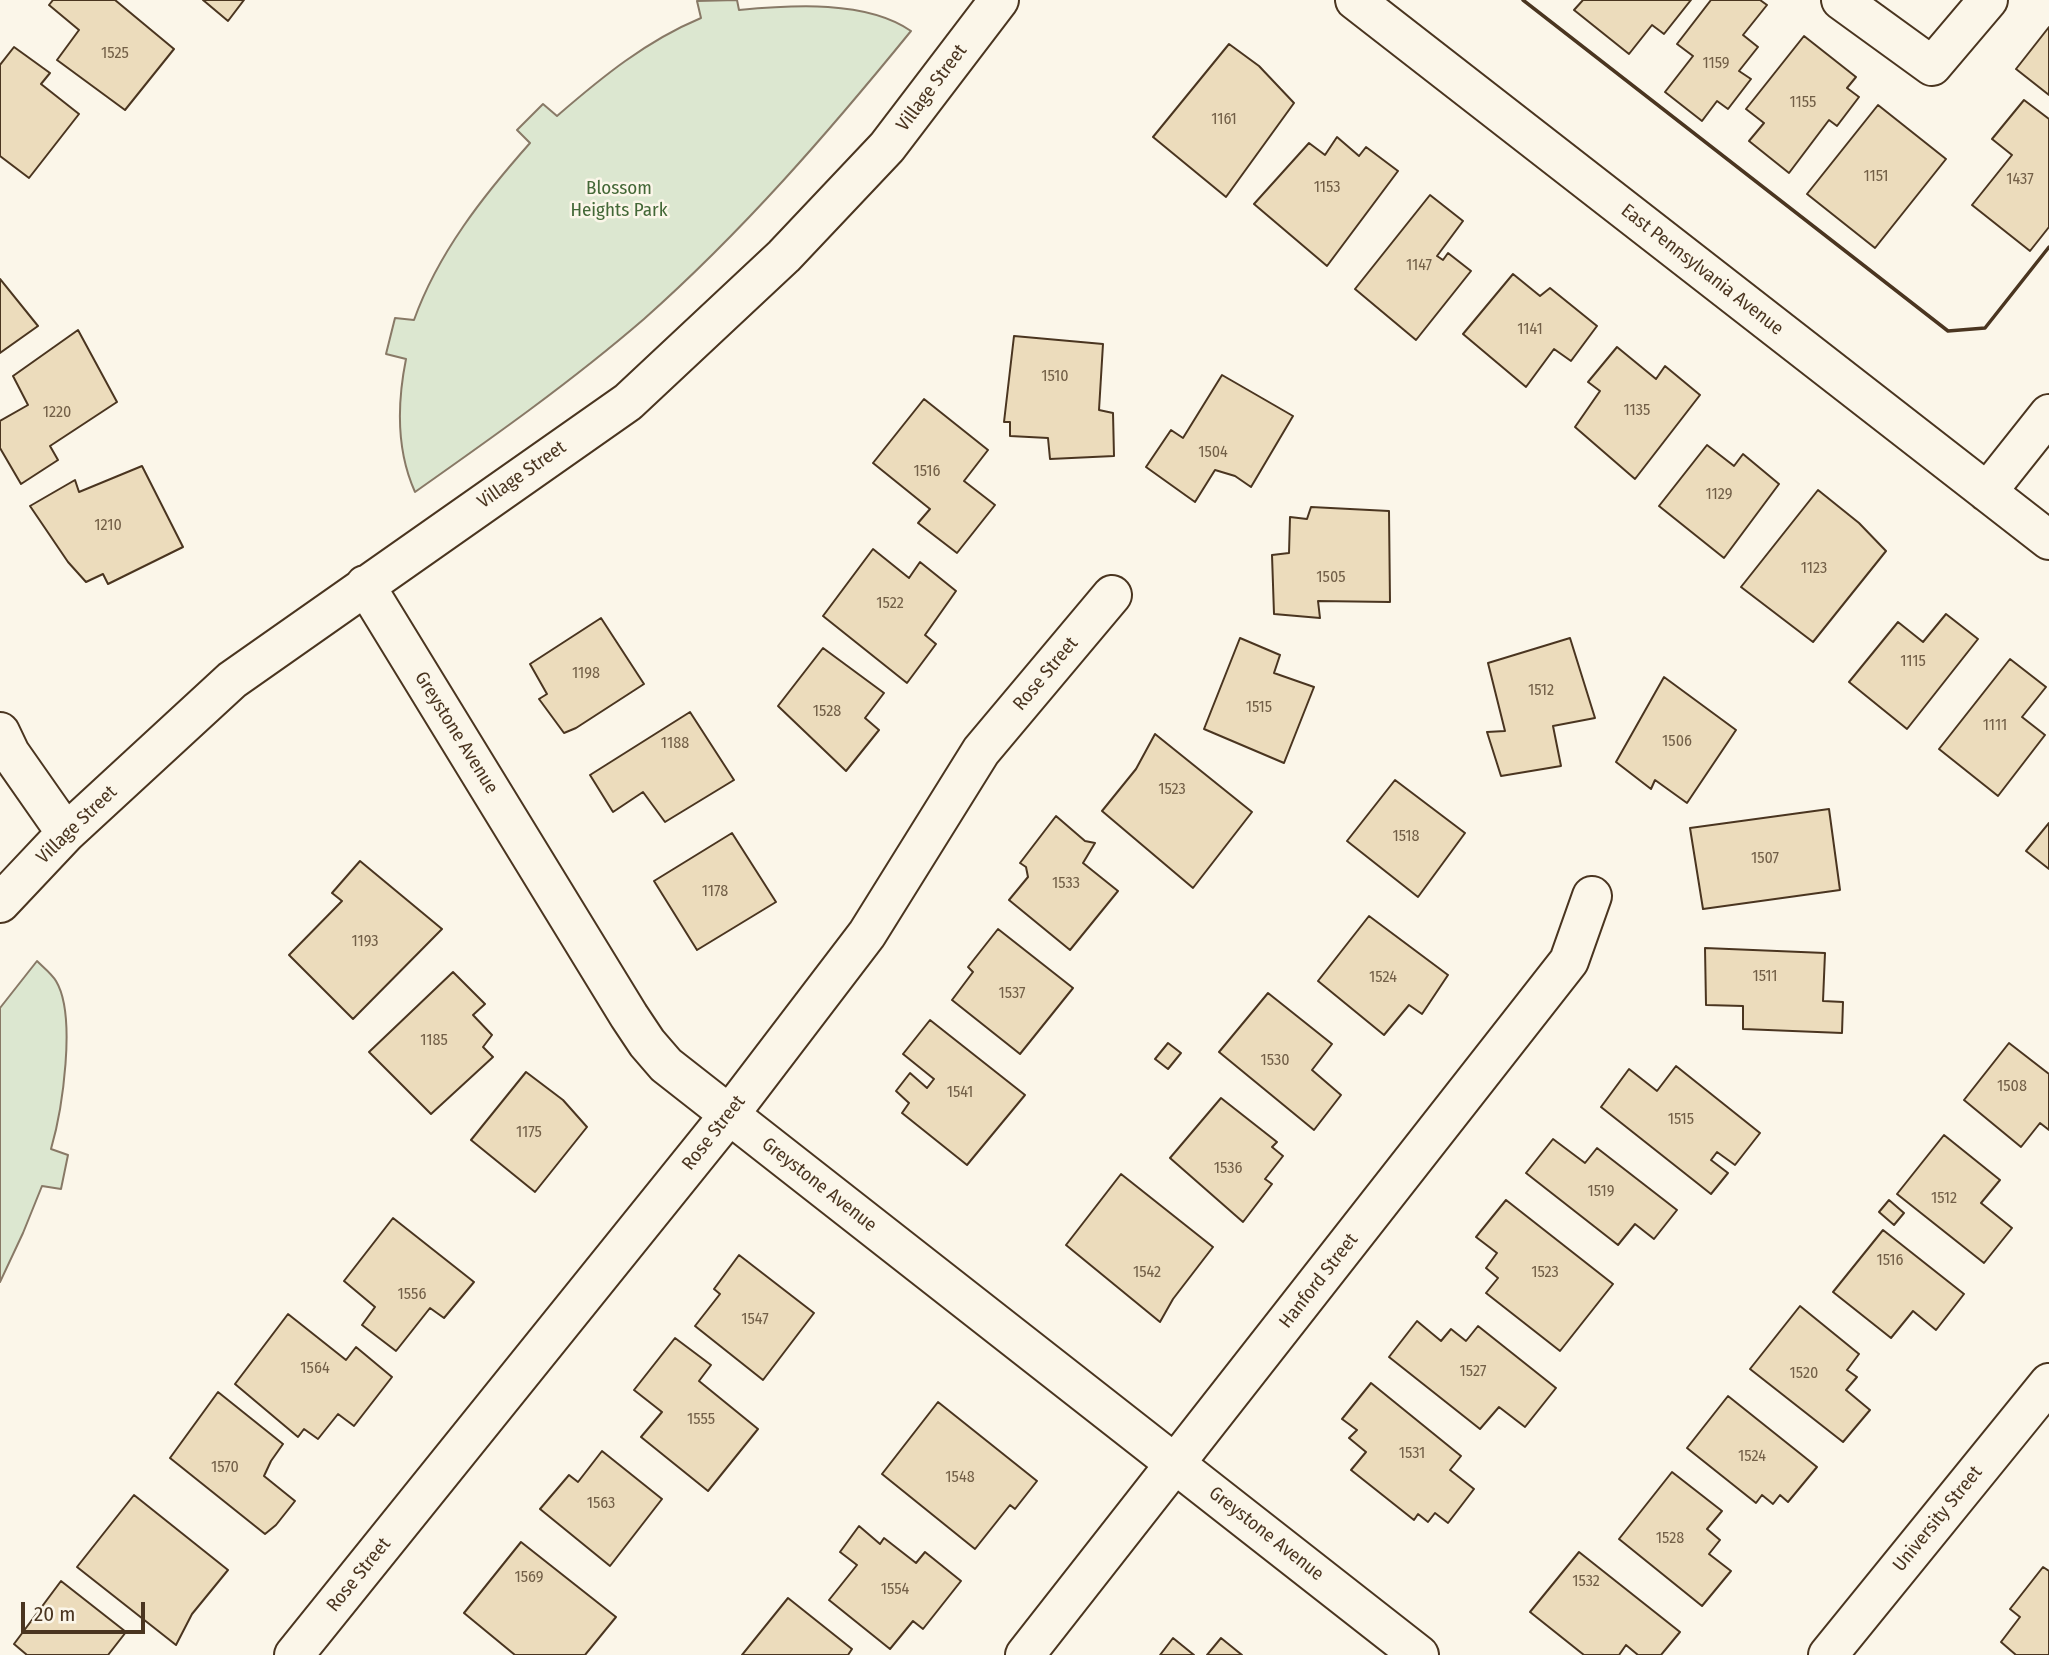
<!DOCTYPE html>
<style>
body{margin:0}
#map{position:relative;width:2049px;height:1655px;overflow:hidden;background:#fbf6e9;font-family:"Fira Sans Condensed",sans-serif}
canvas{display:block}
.scale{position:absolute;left:21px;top:1602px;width:124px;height:32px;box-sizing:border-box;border:4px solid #4a3520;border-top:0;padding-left:9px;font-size:21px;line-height:24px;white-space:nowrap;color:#4a3520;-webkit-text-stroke:5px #fbf6e9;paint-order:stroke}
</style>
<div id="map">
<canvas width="2049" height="1655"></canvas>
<div class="scale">20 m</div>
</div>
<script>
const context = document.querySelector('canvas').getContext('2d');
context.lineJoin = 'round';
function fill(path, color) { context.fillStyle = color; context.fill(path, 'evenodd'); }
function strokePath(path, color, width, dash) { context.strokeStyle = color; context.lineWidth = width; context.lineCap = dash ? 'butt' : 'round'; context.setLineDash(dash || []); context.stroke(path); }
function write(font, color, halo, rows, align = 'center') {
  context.font = font + ' "Fira Sans Condensed",sans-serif'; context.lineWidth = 5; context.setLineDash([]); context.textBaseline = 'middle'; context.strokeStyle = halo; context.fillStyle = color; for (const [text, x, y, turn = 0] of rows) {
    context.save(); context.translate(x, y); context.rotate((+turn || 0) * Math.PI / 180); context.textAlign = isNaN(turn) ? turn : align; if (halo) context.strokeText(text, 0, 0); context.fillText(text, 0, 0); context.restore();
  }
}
const green = new Path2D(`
 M 737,0 L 739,10 C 792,5 866,0 911,31 C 828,133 743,231 644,319 C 571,382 493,437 415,492 C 396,450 397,404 406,359 L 386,354 L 395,318 L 414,320 C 438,253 483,196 530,143 L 517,130 L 543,104 L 557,116 C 602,77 646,41 701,18 L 697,1 Z
 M 37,961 C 43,967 52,974 56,981 C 77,1016 62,1111 51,1149 L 68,1155 L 61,1189 L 42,1186 L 23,1233 L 0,1282 L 0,1008 Z`);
const building = new Path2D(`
 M 53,0 L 115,0 L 174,49 L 125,110 L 57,60 L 79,30 L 49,5 Z
 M 203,0 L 244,0 L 228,21 Z
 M 1583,0 L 1691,0 L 1664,34 L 1652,25 L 1629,54 L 1574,10 Z
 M 1711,0 L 1760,0 L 1767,5 L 1743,35 L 1758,47 L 1739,71 L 1751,79 L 1728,109 L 1717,101 L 1702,121 L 1665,92 L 1693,56 L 1677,44 Z
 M 2049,27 L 2049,95 L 2016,69 Z
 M 1804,36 L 1856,77 L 1847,88 L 1859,97 L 1837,126 L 1829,120 L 1789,173 L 1749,141 L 1764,123 L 1746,109 Z
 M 1229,44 L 1259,66 L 1294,103 L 1226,197 L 1153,137 Z
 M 14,47 L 50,73 L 41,84 L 79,114 L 29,178 L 0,156 L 0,65 Z
 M 2024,100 L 2049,119 L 2049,227 L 2030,251 L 1972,205 L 2012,155 L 1992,139 Z
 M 1878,105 L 1946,159 L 1875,248 L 1807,194 Z
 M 1337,137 L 1359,156 L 1366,147 L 1398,171 L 1327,266 L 1254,204 L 1309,143 L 1325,155 Z
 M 1430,195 L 1463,221 L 1437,256 L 1443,260 L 1448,253 L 1471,271 L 1416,340 L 1355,289 Z
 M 1513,274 L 1540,296 L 1550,288 L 1597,326 L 1571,361 L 1554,349 L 1526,387 L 1463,334 Z
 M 0,279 L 38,326 L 0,353 Z
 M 78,330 L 117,402 L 50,446 L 58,460 L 21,484 L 0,448 L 0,421 L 28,405 L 13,376 Z
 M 1014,336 L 1103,344 L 1099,410 L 1113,413 L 1114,456 L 1050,459 L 1048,438 L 1010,436 L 1010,422 L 1004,422 Z
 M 1617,347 L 1656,379 L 1665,366 L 1700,395 L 1635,479 L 1575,427 L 1600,391 L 1588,382 Z
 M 1222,375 L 1293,416 L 1251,487 L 1235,476 L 1215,470 L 1195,502 L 1146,467 L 1171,430 L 1183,438 Z
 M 924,399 L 988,450 L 964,481 L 995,505 L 957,553 L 918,523 L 930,509 L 873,463 Z
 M 1707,445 L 1734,466 L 1743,454 L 1779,484 L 1724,558 L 1659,506 Z
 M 142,466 L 183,547 L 108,584 L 103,574 L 86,582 L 68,562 L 30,506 L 75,480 L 79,492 Z
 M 1818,490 L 1859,523 L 1886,551 L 1813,642 L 1741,587 Z
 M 1311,507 L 1389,511 L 1390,602 L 1318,601 L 1320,618 L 1274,614 L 1272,555 L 1289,553 L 1290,517 L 1307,519 Z
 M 873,549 L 909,578 L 920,562 L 956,591 L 925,635 L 936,644 L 907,683 L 823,616 Z
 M 1946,614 L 1978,639 L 1907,729 L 1849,682 L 1898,622 L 1923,642 Z
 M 601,618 L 644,684 L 576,728 L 564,733 L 539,699 L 547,694 L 530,664 Z
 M 1240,638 L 1280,655 L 1274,673 L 1314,687 L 1284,763 L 1204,729 Z
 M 1570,638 L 1595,718 L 1553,726 L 1561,766 L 1501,776 L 1487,732 L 1505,731 L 1488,663 Z
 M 823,648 L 884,693 L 865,718 L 879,730 L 846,771 L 778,706 Z
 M 2010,659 L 2046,687 L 2022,717 L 2045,735 L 1998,796 L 1939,749 Z
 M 1664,677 L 1736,730 L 1687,803 L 1655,780 L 1651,789 L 1616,762 Z
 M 690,712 L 734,780 L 665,822 L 643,792 L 613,812 L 590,775 Z
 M 1155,734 L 1252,812 L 1193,888 L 1102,811 L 1136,769 Z
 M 1395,780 L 1465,833 L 1418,897 L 1347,841 Z
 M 1829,809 L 1840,890 L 1703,909 L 1690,828 Z
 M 1056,816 L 1085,841 L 1095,843 L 1083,863 L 1118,891 L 1070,950 L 1009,900 L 1028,877 L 1026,867 L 1020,863 Z
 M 2049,823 L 2049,869 L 2026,851 Z
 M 732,833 L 776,902 L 697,950 L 654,881 Z
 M 360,861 L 442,929 L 353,1019 L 289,955 L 342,901 L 332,893 Z
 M 1369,916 L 1448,975 L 1422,1014 L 1409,1005 L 1384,1035 L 1318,981 Z
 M 998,929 L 1073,988 L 1020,1054 L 952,1000 L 973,972 L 968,967 Z
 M 1705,948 L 1825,953 L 1823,1001 L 1843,1002 L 1842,1033 L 1743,1029 L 1743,1006 L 1706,1005 Z
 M 453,972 L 485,1004 L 473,1015 L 492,1035 L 483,1047 L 493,1057 L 431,1114 L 369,1052 Z
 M 1268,993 L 1332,1044 L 1312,1070 L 1341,1095 L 1314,1130 L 1219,1052 Z
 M 930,1020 L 1025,1095 L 967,1165 L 902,1113 L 909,1103 L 896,1091 L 910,1073 L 927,1088 L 934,1079 L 903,1054 Z
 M 1168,1043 L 1181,1053 L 1168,1069 L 1155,1059 Z
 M 2009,1043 L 2049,1074 L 2049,1130 L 2040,1123 L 2021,1147 L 1964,1100 Z
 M 1676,1066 L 1760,1133 L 1735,1165 L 1717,1152 L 1711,1160 L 1728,1173 L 1711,1194 L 1601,1107 L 1629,1069 L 1657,1091 Z
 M 526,1072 L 563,1100 L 587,1127 L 535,1192 L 471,1140 Z
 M 1221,1098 L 1277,1142 L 1272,1147 L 1283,1156 L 1265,1179 L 1272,1184 L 1243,1222 L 1170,1158 Z
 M 1944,1135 L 2000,1180 L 1981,1203 L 2012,1228 L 1984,1263 L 1897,1194 Z
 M 1553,1139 L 1585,1163 L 1597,1148 L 1677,1210 L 1654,1239 L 1635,1224 L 1618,1245 L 1526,1173 Z
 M 1121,1174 L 1213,1247 L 1173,1299 L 1160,1322 L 1066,1245 Z
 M 1506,1200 L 1613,1284 L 1560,1351 L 1486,1293 L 1498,1278 L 1486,1268 L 1497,1253 L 1476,1237 Z
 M 1889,1200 L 1904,1213 L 1894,1225 L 1879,1212 Z
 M 393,1218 L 474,1282 L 444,1318 L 430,1308 L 396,1351 L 362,1325 L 375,1307 L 344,1281 Z
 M 1883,1230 L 1964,1294 L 1936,1330 L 1913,1311 L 1891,1338 L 1833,1292 Z
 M 739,1255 L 814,1313 L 763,1380 L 695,1326 L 720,1294 L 714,1289 Z
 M 1800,1306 L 1859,1354 L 1847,1370 L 1857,1377 L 1846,1390 L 1870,1410 L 1843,1442 L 1750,1369 Z
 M 288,1314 L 346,1360 L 356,1347 L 392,1377 L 354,1426 L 338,1414 L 318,1439 L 304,1429 L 298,1437 L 235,1384 Z
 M 1417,1321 L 1441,1341 L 1451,1329 L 1466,1341 L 1478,1326 L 1556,1388 L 1525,1427 L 1499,1407 L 1480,1429 L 1389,1357 Z
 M 675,1338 L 711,1365 L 699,1381 L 758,1429 L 708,1491 L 641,1437 L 662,1412 L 634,1390 Z
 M 1371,1383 L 1461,1456 L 1450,1470 L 1474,1489 L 1448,1523 L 1435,1513 L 1428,1522 L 1418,1514 L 1414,1520 L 1351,1470 L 1366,1452 L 1349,1438 L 1357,1430 L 1342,1419 Z
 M 218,1392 L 283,1444 L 271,1461 L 264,1476 L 295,1501 L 276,1525 L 265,1534 L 170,1458 Z
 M 1728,1396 L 1817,1467 L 1788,1502 L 1780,1495 L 1773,1504 L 1762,1495 L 1756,1503 L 1687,1448 Z
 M 938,1402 L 1037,1481 L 1015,1509 L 1010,1505 L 975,1549 L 882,1474 Z
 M 602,1451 L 662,1499 L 610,1566 L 540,1509 L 569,1475 L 578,1482 Z
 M 1672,1472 L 1722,1511 L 1707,1529 L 1720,1540 L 1709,1554 L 1731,1571 L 1702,1606 L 1619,1539 Z
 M 134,1495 L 228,1570 L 192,1614 L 176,1645 L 77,1567 Z
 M 859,1526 L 880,1544 L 884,1538 L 916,1563 L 925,1552 L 961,1581 L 923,1629 L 913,1621 L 890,1649 L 829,1600 L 857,1565 L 840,1552 Z
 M 521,1542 L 616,1617 L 585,1655 L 515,1655 L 464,1613 Z
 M 1579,1552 L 1680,1632 L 1661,1655 L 1638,1655 L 1626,1645 L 1619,1655 L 1584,1655 L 1530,1612 Z
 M 2043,1567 L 2049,1571 L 2049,1655 L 2016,1655 L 2001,1642 L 2020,1617 L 2010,1609 Z
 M 61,1581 L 126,1632 L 108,1655 L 27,1655 L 14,1644 Z
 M 788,1598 L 852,1649 L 848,1655 L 742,1655 Z
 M 1173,1638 L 1194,1655 L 1160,1655 Z
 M 1221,1638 L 1242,1655 L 1207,1655 Z`);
const minor = new Path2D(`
 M 1355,0 L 2049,540
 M 1841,0 L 1932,66 L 1988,0
 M 1987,492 L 2049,414
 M 365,585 L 629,1016 L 647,1043 L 666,1065 L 1419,1655
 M 0,732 L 10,753 L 66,833
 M 0,903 L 66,833 L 232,680 L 628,402 L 784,256 L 887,147 L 999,0
 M 294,1655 L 729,1115 L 867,934 L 981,751 L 1112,595
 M 1025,1655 L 1569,961 L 1592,896
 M 1828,1655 L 2049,1383`);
const wall = new Path2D(`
 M 1523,0 L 1948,331 L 1985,328 L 2049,247`);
const numberNames = [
 ["1525",115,54],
 ["1159",1716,64],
 ["1155",1803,103],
 ["1161",1224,120],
 ["1151",1876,177],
 ["1437",2020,180],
 ["1153",1327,188],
 ["1147",1419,266],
 ["1141",1530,330],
 ["1510",1055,377],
 ["1135",1637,411],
 ["1220",57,413],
 ["1504",1213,453],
 ["1516",927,472],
 ["1129",1719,495],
 ["1210",108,526],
 ["1123",1814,569],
 ["1505",1331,578],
 ["1522",890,604],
 ["1115",1913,662],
 ["1198",586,674],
 ["1512",1541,691],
 ["1515",1259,708],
 ["1528",827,712],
 ["1111",1995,726],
 ["1506",1677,742],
 ["1188",675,744],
 ["1523",1172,790],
 ["1518",1406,837],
 ["1507",1765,859],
 ["1533",1066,884],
 ["1178",715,892],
 ["1193",365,942],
 ["1511",1765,977],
 ["1524",1383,978],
 ["1537",1012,994],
 ["1185",434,1041],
 ["1530",1275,1061],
 ["1508",2012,1087],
 ["1541",960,1093],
 ["1515",1681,1120],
 ["1175",529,1133],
 ["1536",1228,1169],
 ["1519",1601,1192],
 ["1512",1944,1199],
 ["1516",1890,1261],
 ["1542",1147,1273],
 ["1523",1545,1273],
 ["1556",412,1295],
 ["1547",755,1320],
 ["1564",315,1369],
 ["1527",1473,1372],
 ["1520",1804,1374],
 ["1555",701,1420],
 ["1531",1412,1454],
 ["1524",1752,1457],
 ["1570",225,1468],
 ["1548",960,1478],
 ["1563",601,1504],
 ["1528",1670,1539],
 ["1569",529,1578],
 ["1532",1586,1582],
 ["1554",895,1590]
];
const streetNames = [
 ["Village Street",932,88,-53],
 ["East Pennsylvania Avenue",1702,270,38],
 ["Village Street",522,475,-35],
 ["Rose Street",1046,674,-50],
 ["Greystone Avenue",456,733,58],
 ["Village Street",77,825,-44],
 ["Rose Street",714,1133,-52],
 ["Greystone Avenue",819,1185,38],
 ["Hanford Street",1319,1281,-52],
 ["University Street",1938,1519,-51],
 ["Greystone Avenue",1266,1534,38],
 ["Rose Street",359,1575,-51]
];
const parkNames = [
 ["Blossom",619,189],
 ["Heights Park",619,211]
];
fill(green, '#dce7d0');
strokePath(green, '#887966', 2);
fill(building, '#ecdcbc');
strokePath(building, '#4a3520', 2);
strokePath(minor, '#4a3520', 42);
strokePath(minor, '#fbf6e9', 38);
strokePath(wall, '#4a3520', 3.5);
write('16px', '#725f47', null, numberNames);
write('19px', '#4a3520', '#fbf6e9', streetNames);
write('19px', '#436837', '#fbf6e9', parkNames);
</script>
